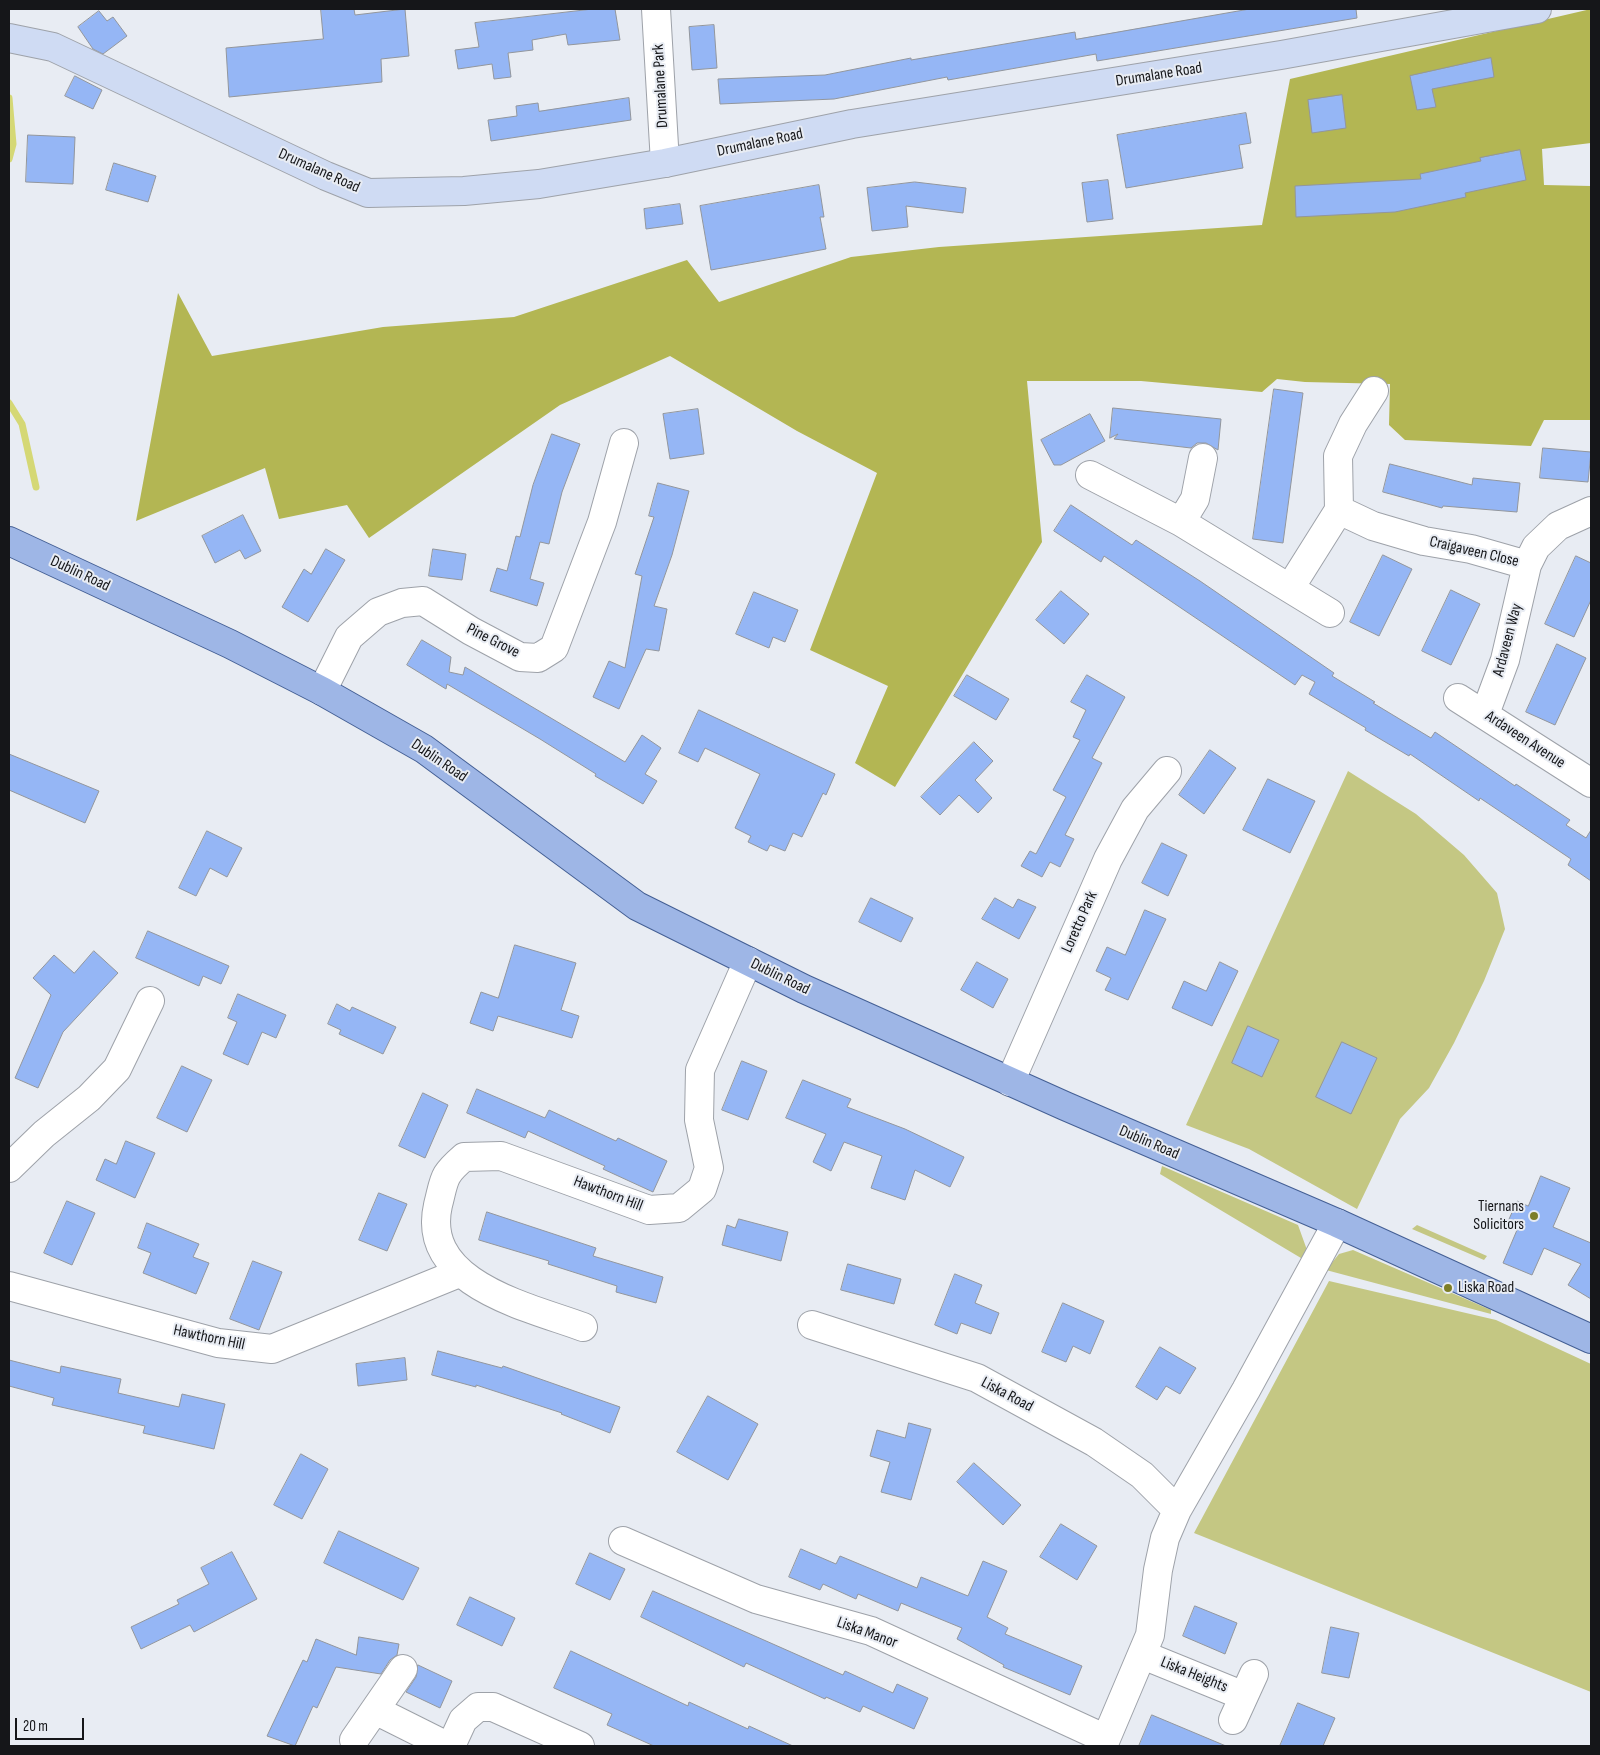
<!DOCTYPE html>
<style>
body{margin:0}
#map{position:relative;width:1600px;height:1755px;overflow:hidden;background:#e8ecf3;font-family:"Sofia Sans Condensed",sans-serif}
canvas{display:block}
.frame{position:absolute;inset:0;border:10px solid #151619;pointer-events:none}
.scale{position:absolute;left:15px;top:1718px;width:69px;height:22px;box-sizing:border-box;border:2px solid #151619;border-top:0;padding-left:6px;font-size:15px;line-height:18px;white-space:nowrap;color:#151619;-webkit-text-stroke:4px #e8ecf3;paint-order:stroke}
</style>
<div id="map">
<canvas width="1600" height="1755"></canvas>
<div class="frame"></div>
<div class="scale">20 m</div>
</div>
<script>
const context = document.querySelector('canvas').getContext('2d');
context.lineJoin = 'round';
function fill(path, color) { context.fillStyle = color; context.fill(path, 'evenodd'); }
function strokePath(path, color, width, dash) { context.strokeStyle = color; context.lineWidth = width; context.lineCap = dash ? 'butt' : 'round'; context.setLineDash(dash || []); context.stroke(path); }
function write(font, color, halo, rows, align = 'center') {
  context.font = font + ' "Sofia Sans Condensed",sans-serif'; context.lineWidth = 4; context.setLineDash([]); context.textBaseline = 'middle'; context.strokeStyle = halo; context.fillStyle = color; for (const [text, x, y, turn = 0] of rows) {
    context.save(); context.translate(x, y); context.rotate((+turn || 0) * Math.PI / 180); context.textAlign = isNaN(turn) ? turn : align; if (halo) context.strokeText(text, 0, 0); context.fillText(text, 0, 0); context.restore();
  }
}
const green = new Path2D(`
 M 1348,771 L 1416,814 L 1464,855 L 1497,893 L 1505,929 L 1484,981 L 1454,1043 L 1429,1088 L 1400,1119 L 1357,1209 L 1249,1149 L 1186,1125 Z
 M 1162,1166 L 1298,1225 L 1307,1250 L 1306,1261 L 1160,1174 Z
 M 1417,1225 L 1487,1256 L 1484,1260 L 1412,1229 Z
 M 1353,1250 L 1491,1310 L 1491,1314 L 1326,1270 L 1339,1254 Z
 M 1329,1281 L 1496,1320 L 1591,1364 L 1591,1692 L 1194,1533 Z`);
const forest = new Path2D(`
 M 1591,9 L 1591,143 L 1542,149 L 1544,185 L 1591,186 L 1591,420 L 1544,420 L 1531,446 L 1405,440 L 1389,425 L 1390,384 L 1305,382 L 1277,379 L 1262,392 L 1141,381 L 1027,381 L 1042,542 L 895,787 L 855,763 L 888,686 L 810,650 L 877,473 L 797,431 L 670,356 L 560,405 L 369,538 L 347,505 L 279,519 L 265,468 L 136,521 L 178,293 L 212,356 L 383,327 L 514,317 L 687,260 L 719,302 L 851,257 L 939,247 L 1262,225 L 1290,79 Z`);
const stream = new Path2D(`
 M 9,98 L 13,144 L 9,159
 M 9,403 L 22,424 L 36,487`);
const building = new Path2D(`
 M 321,9 L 354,9 L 355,15 L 405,9 L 409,56 L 381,59 L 382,82 L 229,97 L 226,48 L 323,39 Z
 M 593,9 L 615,9 L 620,40 L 568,45 L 566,34 L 532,40 L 533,50 L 508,53 L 511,77 L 494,79 L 492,64 L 458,69 L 455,50 L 479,47 L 475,23 Z
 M 1250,9 L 1356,9 L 1357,18 L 1097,61 L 1096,54 L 948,80 L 947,77 L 834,99 L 720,104 L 718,79 L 825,75 L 911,58 L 911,60 L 1075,32 L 1076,39 Z
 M 99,11 L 107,21 L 113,17 L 127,36 L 103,54 L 93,49 L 78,27 Z
 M 714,25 L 717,68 L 692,70 L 689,27 Z
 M 1491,58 L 1494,77 L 1432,89 L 1436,107 L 1417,110 L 1410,76 Z
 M 75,76 L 102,90 L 93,109 L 65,96 Z
 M 1342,95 L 1346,128 L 1312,133 L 1308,100 Z
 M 629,98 L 631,120 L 491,141 L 488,120 L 517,116 L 516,106 L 538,103 L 539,111 Z
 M 1246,113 L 1251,143 L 1239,145 L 1243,168 L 1126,188 L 1117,135 Z
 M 28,135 L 75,137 L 73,184 L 26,182 Z
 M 1520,150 L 1526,180 L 1465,193 L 1466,197 L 1395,212 L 1296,217 L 1295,186 L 1421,179 L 1420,174 L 1481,161 L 1480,158 Z
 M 114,163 L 156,176 L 148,202 L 106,190 Z
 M 1108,180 L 1113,219 L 1087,222 L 1082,183 Z
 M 915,182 L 966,188 L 963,213 L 906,206 L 908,227 L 872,231 L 867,188 Z
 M 819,185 L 824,217 L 820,217 L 826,249 L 711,270 L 700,206 Z
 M 680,204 L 683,224 L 646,229 L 644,209 Z
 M 1274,389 L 1303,393 L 1283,543 L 1253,539 Z
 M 1113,408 L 1221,419 L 1218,450 L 1206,443 L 1197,443 L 1191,448 L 1114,439 L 1118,434 L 1110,438 Z
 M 698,409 L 704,454 L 670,459 L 663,414 Z
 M 1090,414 L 1105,441 L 1061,465 L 1054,465 L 1041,440 Z
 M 552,434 L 580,444 L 562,492 L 549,544 L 540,542 L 530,579 L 544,583 L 537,606 L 490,591 L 497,568 L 507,571 L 516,536 L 520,537 L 533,485 Z
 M 1543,448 L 1591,452 L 1588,482 L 1540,478 Z
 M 1390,464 L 1472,485 L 1473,478 L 1520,483 L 1517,512 L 1443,506 L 1442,508 L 1383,492 Z
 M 658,483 L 689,491 L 672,555 L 654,606 L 667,609 L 659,651 L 646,649 L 619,709 L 593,697 L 609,661 L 625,668 L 642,576 L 635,574 L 654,517 L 649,516 Z
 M 1071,505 L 1132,545 L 1136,540 L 1200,581 L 1334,673 L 1332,676 L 1375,702 L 1373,703 L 1431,738 L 1435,732 L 1515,786 L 1516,784 L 1570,820 L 1566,825 L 1586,838 L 1591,830 L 1591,881 L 1568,865 L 1571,859 L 1480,798 L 1479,801 L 1410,754 L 1409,756 L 1365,730 L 1366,728 L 1309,694 L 1315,682 L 1302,675 L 1295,685 L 1104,556 L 1101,562 L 1054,531 Z
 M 243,515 L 261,551 L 245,559 L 240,550 L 215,563 L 202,536 Z
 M 326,549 L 345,560 L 308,622 L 282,607 L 304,569 L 311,574 Z
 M 433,549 L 466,554 L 462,580 L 429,576 Z
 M 1383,555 L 1412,569 L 1379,636 L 1350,622 Z
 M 1576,556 L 1591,563 L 1591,600 L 1574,637 L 1545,624 Z
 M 1451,590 L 1480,604 L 1451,665 L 1422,651 Z
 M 1061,591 L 1089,614 L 1064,644 L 1036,620 Z
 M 754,592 L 798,610 L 785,642 L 773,637 L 769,648 L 736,634 Z
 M 422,640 L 451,657 L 449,672 L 463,675 L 465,667 L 625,762 L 642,735 L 661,748 L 645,774 L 657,781 L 643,804 L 595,776 L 596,774 L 540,739 L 447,684 L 446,689 L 407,665 Z
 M 1557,644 L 1586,658 L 1555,725 L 1526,712 Z
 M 967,675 L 1009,699 L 996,720 L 954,696 Z
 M 1087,675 L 1125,697 L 1092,758 L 1102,763 L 1065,835 L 1074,839 L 1060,867 L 1050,862 L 1042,877 L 1021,866 L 1030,851 L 1036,854 L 1066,797 L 1053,790 L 1080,740 L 1073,737 L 1086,710 L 1071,702 Z
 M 699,710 L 835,774 L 826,795 L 823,793 L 802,837 L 793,833 L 785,851 L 770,845 L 767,851 L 748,842 L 751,836 L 735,828 L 760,774 L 705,748 L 698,762 L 679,753 Z
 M 974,742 L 993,761 L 975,780 L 992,798 L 978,813 L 959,795 L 940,815 L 921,797 Z
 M 1210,750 L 1236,768 L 1204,814 L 1179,795 Z
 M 9,754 L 99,791 L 85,823 L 9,790 Z
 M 1268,779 L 1315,801 L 1290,853 L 1243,830 Z
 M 207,831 L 242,848 L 227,877 L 210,868 L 196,896 L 179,888 Z
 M 1162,843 L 1187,855 L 1168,896 L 1142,883 Z
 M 871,898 L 913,918 L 901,942 L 859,922 Z
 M 995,898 L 1013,908 L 1018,899 L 1036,907 L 1019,939 L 982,919 Z
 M 1145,910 L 1166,919 L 1128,1000 L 1105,990 L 1111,978 L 1096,971 L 1107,947 L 1125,955 Z
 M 148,931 L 229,966 L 221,984 L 203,976 L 199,986 L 136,958 Z
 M 515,945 L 576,963 L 561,1010 L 579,1016 L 572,1038 L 498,1016 L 493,1031 L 470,1023 L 481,992 L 498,998 Z
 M 94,951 L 118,973 L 63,1032 L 38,1088 L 15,1078 L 51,995 L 33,978 L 54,955 L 74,973 Z
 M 977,962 L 1008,979 L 993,1008 L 961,990 Z
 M 1220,962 L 1238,971 L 1212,1026 L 1172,1008 L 1184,981 L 1206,991 Z
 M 238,994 L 286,1015 L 276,1038 L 262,1032 L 248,1065 L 223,1054 L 237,1022 L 228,1018 Z
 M 337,1004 L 350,1011 L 352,1007 L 396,1027 L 383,1054 L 339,1034 L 341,1030 L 328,1024 Z
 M 1248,1026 L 1279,1040 L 1262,1077 L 1232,1063 Z
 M 1342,1042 L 1377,1058 L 1351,1114 L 1316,1097 Z
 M 742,1061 L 767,1071 L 748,1120 L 722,1110 Z
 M 182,1066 L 212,1080 L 187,1132 L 157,1118 Z
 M 803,1080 L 851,1099 L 847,1107 L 905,1129 L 964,1157 L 950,1187 L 915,1170 L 905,1200 L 871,1188 L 882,1156 L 844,1142 L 831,1171 L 813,1162 L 826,1134 L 786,1118 Z
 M 477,1089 L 545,1118 L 549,1110 L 616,1141 L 618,1138 L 667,1161 L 653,1192 L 603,1169 L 605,1166 L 528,1131 L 525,1138 L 467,1113 Z
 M 423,1093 L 448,1105 L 425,1158 L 399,1146 Z
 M 126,1141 L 155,1153 L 135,1198 L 96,1180 L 105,1159 L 116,1164 Z
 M 1541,1176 L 1570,1188 L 1553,1227 L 1591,1243 L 1591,1299 L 1568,1285 L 1581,1264 L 1544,1248 L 1532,1275 L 1503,1263 L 1517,1230 L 1506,1226 L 1517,1201 L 1528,1206 Z
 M 379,1193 L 407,1204 L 387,1251 L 359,1240 Z
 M 67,1201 L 95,1213 L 72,1265 L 44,1253 Z
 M 487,1212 L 596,1248 L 593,1256 L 663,1277 L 656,1303 L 616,1292 L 617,1286 L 548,1264 L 549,1261 L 479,1240 Z
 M 739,1219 L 788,1232 L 781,1261 L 722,1245 L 727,1225 L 735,1228 Z
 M 147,1223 L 199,1244 L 193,1257 L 209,1263 L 196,1294 L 143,1273 L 151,1253 L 138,1248 Z
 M 253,1261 L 282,1272 L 259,1330 L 230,1319 Z
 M 848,1264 L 901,1279 L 894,1304 L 841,1290 Z
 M 955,1274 L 982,1285 L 975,1303 L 999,1313 L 991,1334 L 961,1323 L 957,1334 L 935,1325 Z
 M 1063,1303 L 1104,1321 L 1090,1354 L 1073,1346 L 1066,1362 L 1042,1352 Z
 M 1160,1347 L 1196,1368 L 1180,1394 L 1166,1386 L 1157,1400 L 1136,1387 Z
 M 438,1351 L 502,1368 L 503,1366 L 620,1407 L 610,1433 L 561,1414 L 562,1413 L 476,1385 L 476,1387 L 432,1375 Z
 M 405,1358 L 407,1380 L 358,1386 L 356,1364 Z
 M 9,1360 L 60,1373 L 61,1366 L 121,1379 L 118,1393 L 179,1407 L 182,1394 L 225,1404 L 214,1449 L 143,1433 L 145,1426 L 52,1405 L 54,1398 L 9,1386 Z
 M 708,1396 L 758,1424 L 728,1480 L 677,1452 Z
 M 909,1423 L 931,1429 L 911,1500 L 881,1492 L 890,1462 L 870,1456 L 877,1430 L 905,1438 Z
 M 301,1454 L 328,1469 L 302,1519 L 274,1505 Z
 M 974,1463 L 1021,1505 L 1003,1525 L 957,1482 Z
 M 1061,1524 L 1097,1546 L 1077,1580 L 1040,1557 Z
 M 339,1531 L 419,1568 L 403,1600 L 324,1563 Z
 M 801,1549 L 836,1564 L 840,1556 L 917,1588 L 921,1577 L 968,1596 L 983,1561 L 1007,1571 L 987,1617 L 1008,1628 L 1005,1634 L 1082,1666 L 1070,1695 L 1003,1667 L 1004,1665 L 957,1639 L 962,1628 L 901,1603 L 898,1611 L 858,1594 L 856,1599 L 823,1584 L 820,1590 L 789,1577 Z
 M 232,1552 L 257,1599 L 194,1632 L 190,1625 L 141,1649 L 131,1627 L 179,1604 L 177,1600 L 209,1584 L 201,1568 Z
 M 590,1553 L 625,1569 L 610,1600 L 576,1584 Z
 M 653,1591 L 843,1675 L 845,1671 L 893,1693 L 897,1684 L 928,1698 L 914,1729 L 863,1706 L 860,1712 L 826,1697 L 825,1699 L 746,1663 L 744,1667 L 641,1617 Z
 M 470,1597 L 515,1618 L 502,1646 L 457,1625 Z
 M 1195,1606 L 1237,1623 L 1225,1654 L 1183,1636 Z
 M 1331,1627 L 1359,1633 L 1349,1678 L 1322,1673 Z
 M 359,1637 L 399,1644 L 397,1655 L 390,1660 L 381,1674 L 336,1667 L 317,1708 L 313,1706 L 295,1746 L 267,1736 L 303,1660 L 307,1662 L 316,1639 L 356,1655 Z
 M 571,1651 L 688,1706 L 689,1702 L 748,1729 L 749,1726 L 793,1746 L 654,1746 L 607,1725 L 612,1714 L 554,1688 Z
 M 418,1665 L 452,1681 L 440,1708 L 406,1692 L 416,1677 Z
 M 1298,1703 L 1335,1718 L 1323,1746 L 1280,1746 Z
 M 1152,1715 L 1226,1746 L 1139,1746 Z`);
const street = new Path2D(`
 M 656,9 L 665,163
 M 1090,475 L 1181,522 L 1330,613
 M 1339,510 L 1373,526 L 1424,541 L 1471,549 L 1527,565
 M 1181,522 L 1195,499 L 1203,458
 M 1290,588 L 1339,510 L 1338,456 L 1353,424 L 1374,391
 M 322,691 L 349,637 L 378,612 L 402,603 L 423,601 L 471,631 L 520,657 L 538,658 L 554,648 L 602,522 L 624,443
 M 1458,698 L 1591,783
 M 1485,714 L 1505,660 L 1527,565 L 1536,547 L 1558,526 L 1591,511
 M 1010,1082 L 1108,859 L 1135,809 L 1167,771
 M 9,1168 L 44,1134 L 89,1098 L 117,1069 L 150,1001
 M 9,1286 L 218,1343 L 272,1349 L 459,1273
 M 812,1325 L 977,1378 L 1094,1442 L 1142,1475 L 1177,1510
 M 583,1327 C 529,1307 420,1284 438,1205 C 445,1178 442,1176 464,1157 L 501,1156 L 649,1210 L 679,1208 L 702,1189 L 709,1168 L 699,1120 L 700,1070 L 748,961
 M 623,1541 L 756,1599 L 871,1631 L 1106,1739
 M 1143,1655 L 1244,1696
 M 375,1710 L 447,1746
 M 1233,1720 L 1254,1674
 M 354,1740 L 403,1669
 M 451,1746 L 463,1720 L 478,1707 L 493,1707 L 580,1746
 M 1103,1746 L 1150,1635 L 1158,1570 L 1165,1538 L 1177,1510 L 1246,1390 L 1337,1223`);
const secondary = new Path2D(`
 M 9,38 L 53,47 L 326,176 L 368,193 L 464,191 L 539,184 L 665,163 L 852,124 L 1281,55 L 1537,9`);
const primary = new Path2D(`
 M 9,541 L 230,644 L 322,691 L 424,749 L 637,906 L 804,989 L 1065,1106 L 1337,1223 L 1591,1339`);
const markers = [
 [1534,1216,5,"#7d7e27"],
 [1448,1288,5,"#7d7e27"]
];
const streetNames = [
 ["Drumalane Road",1159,75,-9],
 ["Drumalane Park",661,86,-93],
 ["Drumalane Road",760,143,-12],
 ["Drumalane Road",319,171,24],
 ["Craigaveen Close",1474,552,13],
 ["Dublin Road",80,574,25],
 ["Ardaveen Way",1508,640,-75],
 ["Pine Grove",493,641,27],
 ["Ardaveen Avenue",1525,740,33],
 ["Dublin Road",439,761,34],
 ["Loretto Park",1080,922,-66],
 ["Dublin Road",780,977,26],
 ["Dublin Road",1149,1143,23],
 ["Hawthorn Hill",608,1194,21],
 ["Hawthorn Hill",209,1338,12],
 ["Liska Road",1007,1395,28],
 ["Liska Manor",867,1633,20],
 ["Liska Heights",1194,1675,22]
];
const poiNames = [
 ["Tiernans",1524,1207],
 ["Solicitors",1524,1225],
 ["Liska Road",1458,1288,"left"]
];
fill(green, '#c4c783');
fill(forest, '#b3b653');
strokePath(stream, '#d5d875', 7);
fill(building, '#95b6f5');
strokePath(building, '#92969c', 1);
strokePath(street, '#9ea2a9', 30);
strokePath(secondary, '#9ea2a9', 30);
strokePath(primary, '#445f94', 30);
strokePath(street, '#fff', 28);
strokePath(secondary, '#cfdbf3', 28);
strokePath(primary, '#9eb6e6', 28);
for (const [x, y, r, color] of markers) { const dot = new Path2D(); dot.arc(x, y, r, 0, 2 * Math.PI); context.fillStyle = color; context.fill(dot); strokePath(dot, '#e8ecf3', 2); }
write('16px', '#151619', '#e8ecf3', streetNames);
write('16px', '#151619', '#e8ecf3', poiNames, 'right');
</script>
